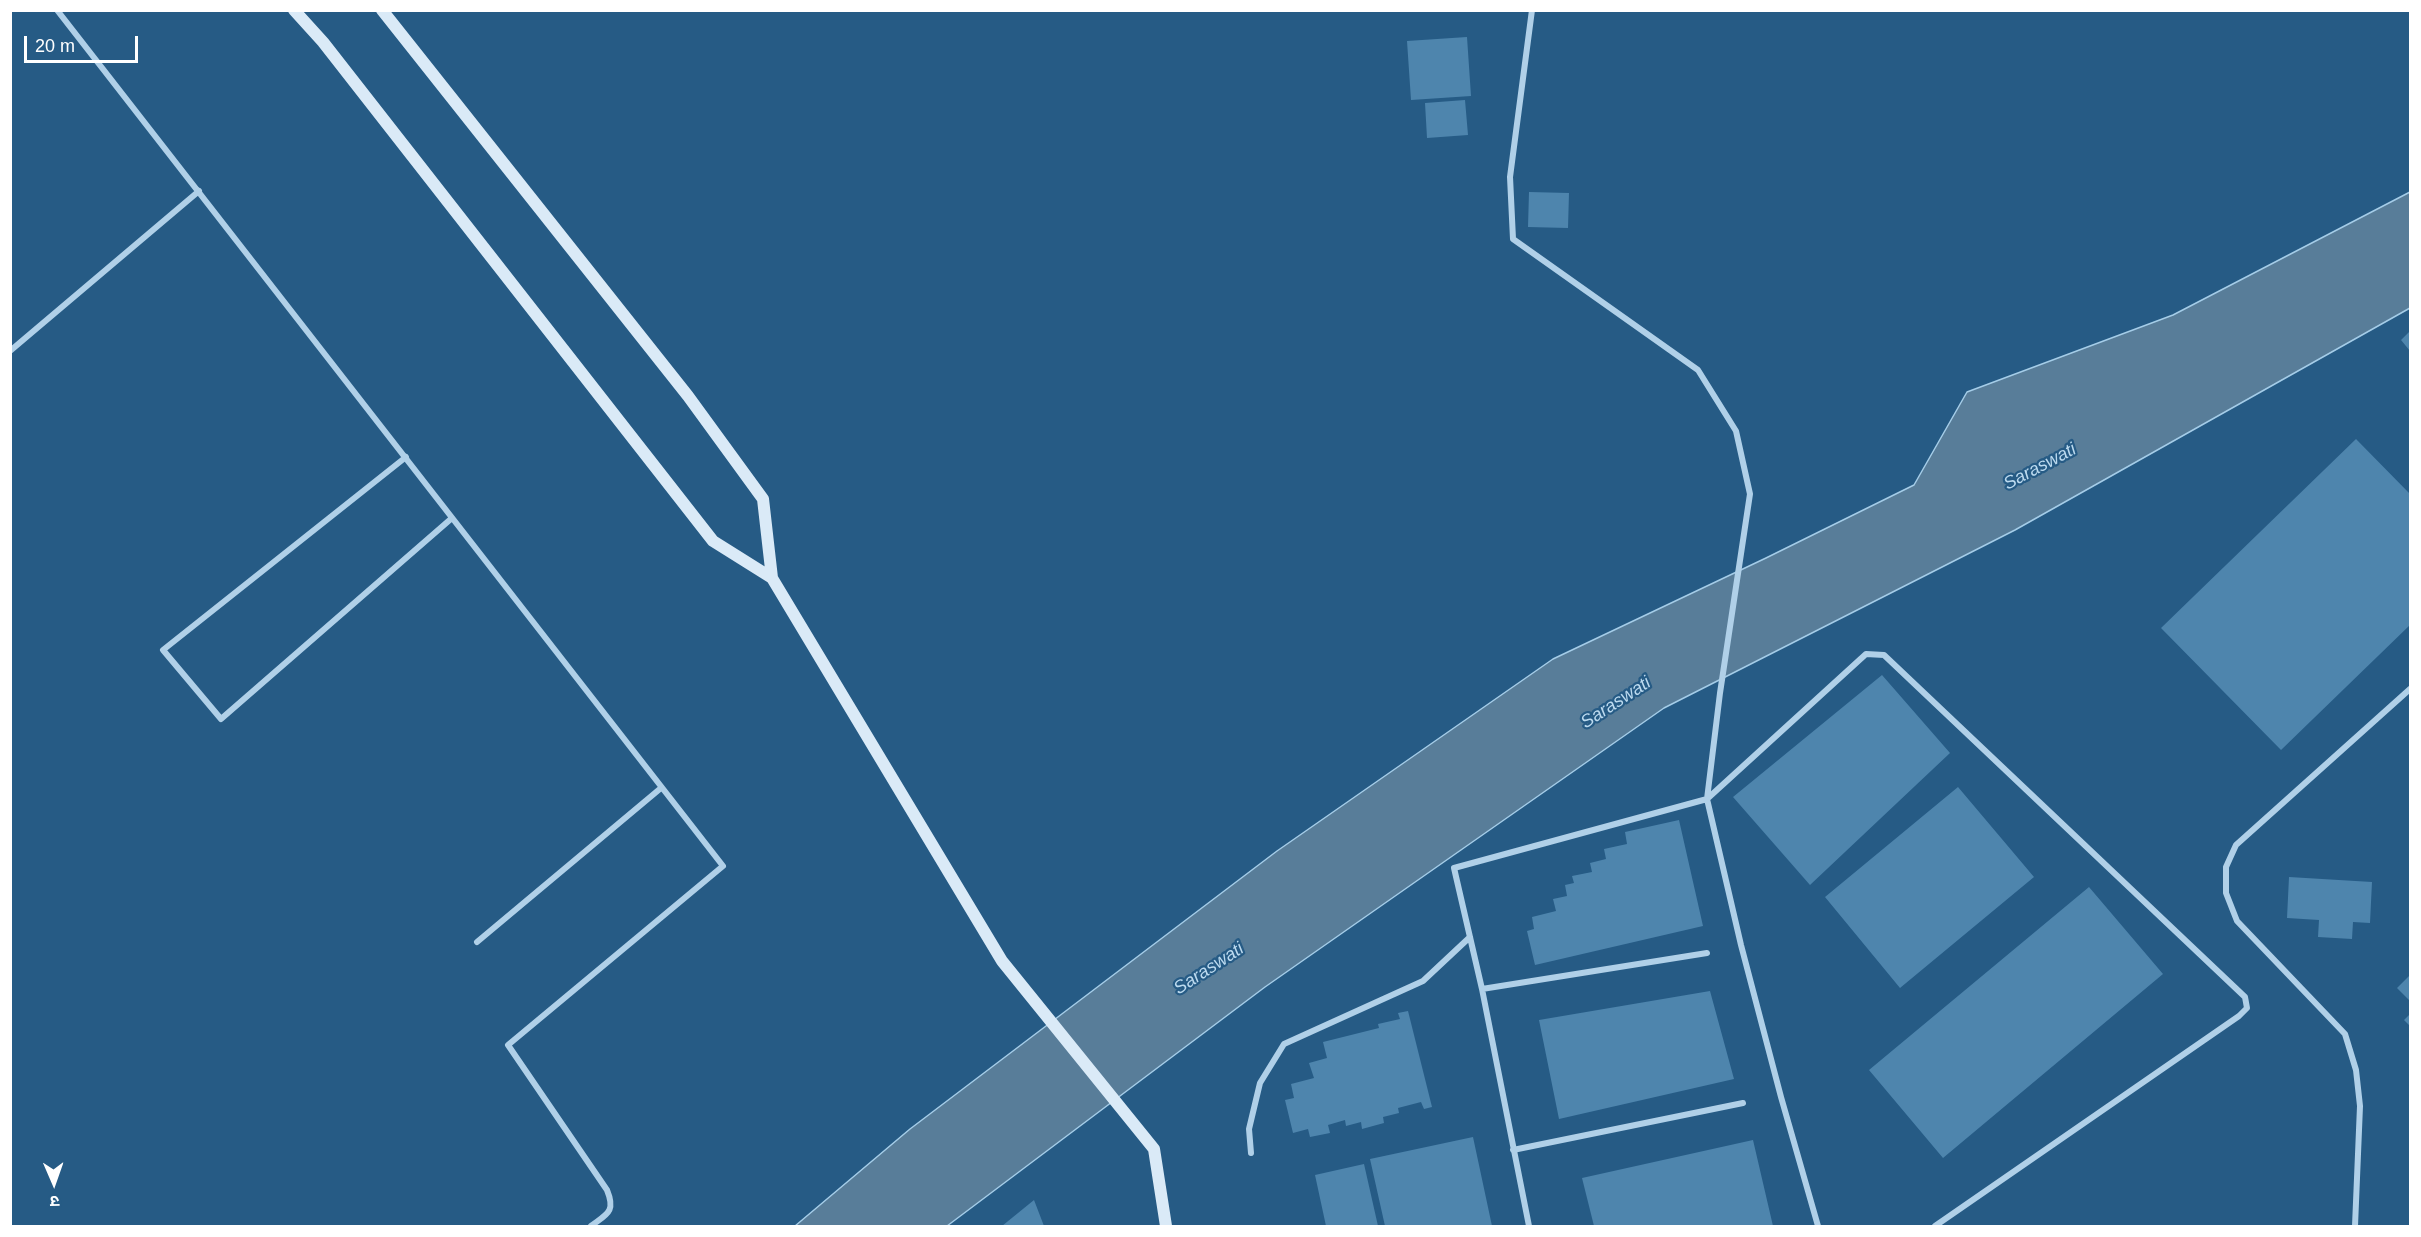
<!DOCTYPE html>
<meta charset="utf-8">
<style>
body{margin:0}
#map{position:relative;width:2421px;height:1237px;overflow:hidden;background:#265b85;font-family:Helvetica,"Noto Sans Devanagari",sans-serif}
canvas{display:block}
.frame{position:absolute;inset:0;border:12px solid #fff;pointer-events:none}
.north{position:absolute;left:24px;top:1153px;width:60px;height:60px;-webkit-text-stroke:4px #265b85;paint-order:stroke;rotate:178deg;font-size:16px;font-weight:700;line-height:24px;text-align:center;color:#fff}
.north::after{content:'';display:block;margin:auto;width:21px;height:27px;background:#fff;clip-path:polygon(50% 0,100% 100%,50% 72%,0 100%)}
.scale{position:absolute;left:24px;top:36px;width:114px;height:27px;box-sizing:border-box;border:3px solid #fff;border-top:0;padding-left:8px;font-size:18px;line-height:21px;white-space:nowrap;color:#fff;-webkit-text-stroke:4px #265b85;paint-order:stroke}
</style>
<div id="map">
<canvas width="2421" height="1237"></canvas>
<div class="frame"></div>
<div class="north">उ</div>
<div class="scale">20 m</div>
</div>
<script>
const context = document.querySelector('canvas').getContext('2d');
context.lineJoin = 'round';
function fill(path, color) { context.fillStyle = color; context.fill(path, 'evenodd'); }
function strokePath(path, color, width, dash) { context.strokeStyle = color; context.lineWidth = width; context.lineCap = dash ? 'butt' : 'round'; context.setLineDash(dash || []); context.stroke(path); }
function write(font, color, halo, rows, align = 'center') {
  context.font = font + ' Helvetica,sans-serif'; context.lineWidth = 4.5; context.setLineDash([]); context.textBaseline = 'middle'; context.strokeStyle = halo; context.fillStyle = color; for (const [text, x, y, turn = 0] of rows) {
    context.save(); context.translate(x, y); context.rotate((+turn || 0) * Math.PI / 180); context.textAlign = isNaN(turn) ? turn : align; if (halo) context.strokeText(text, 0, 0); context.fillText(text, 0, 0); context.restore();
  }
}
const water = new Path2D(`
 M 2410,192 L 2410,308 L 2015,530 L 1664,708 L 1265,987 L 947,1226 L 795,1226 L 910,1129 L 1277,851 L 1553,659 L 1766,558 L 1914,485 L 1967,392 L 2173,315 Z`);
const building = new Path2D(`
 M 1467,37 L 1471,96 L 1411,100 L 1407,41 Z
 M 1465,100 L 1468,135 L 1427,138 L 1425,103 Z
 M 1529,192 L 1569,193 L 1568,228 L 1528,227 Z
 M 2410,331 L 2410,351 L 2401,340 Z
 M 2356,439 L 2410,494 L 2410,625 L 2281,750 L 2161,628 Z
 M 1882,675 L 1950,753 L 1810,885 L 1733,797 Z
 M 1958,787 L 2034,877 L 1900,988 L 1825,897 Z
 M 1679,820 L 1703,926 L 1535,965 L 1527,931 L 1534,929 L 1532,917 L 1556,911 L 1553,899 L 1567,896 L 1565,885 L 1574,883 L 1572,876 L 1592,872 L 1590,863 L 1606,859 L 1604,849 L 1627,844 L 1625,832 Z
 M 2289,877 L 2372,882 L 2370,923 L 2353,922 L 2352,939 L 2318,937 L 2319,920 L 2287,918 Z
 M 2089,887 L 2163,974 L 1943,1158 L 1869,1070 Z
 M 2410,975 L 2410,1001 L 2397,988 Z
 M 1710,991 L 1734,1079 L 1559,1119 L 1539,1020 Z
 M 1408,1011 L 1432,1107 L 1424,1109 L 1421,1102 L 1398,1108 L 1399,1113 L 1383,1117 L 1384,1123 L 1362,1129 L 1361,1122 L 1346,1126 L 1345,1120 L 1328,1125 L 1330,1133 L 1310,1137 L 1308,1129 L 1293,1133 L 1285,1100 L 1294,1098 L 1291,1084 L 1314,1078 L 1309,1063 L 1327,1058 L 1323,1042 L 1379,1028 L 1378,1024 L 1400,1019 L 1398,1013 Z
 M 2410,1014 L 2410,1026 L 2404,1020 Z
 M 1473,1137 L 1492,1226 L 1385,1226 L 1370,1159 Z
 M 1753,1140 L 1773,1226 L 1594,1226 L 1582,1178 Z
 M 1364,1164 L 1378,1226 L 1326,1226 L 1315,1175 Z
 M 1034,1200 L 1044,1226 L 1002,1226 Z`);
const street = new Path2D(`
 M 57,10 L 723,866 L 508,1045 L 607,1190 C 616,1212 607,1214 591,1226
 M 1532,10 L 1510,177 L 1513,239 L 1698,370 L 1736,431 L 1750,494 L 1720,693 L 1707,799 L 1741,945 L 1781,1097 L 1818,1226
 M 10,351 L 199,191
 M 406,457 L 163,650 L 221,719 L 452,518
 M 477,942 L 661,788
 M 1482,989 L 1707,953
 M 1513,1150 L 1743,1103
 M 1251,1153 L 1249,1129 L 1260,1083 L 1284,1044 L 1423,981 L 1470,937
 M 1529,1226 L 1482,989 L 1454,868 L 1707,799 L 1866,654 L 1884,655 L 2245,997 L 2247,1008 L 2239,1016 L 1935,1226
 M 2355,1226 L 2360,1106 L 2356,1070 L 2345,1034 L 2237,921 L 2226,893 L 2226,867 L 2236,845 L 2410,689`);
const secondary = new Path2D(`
 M 294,10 L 323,42 L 713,541 L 772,578
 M 382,10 L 688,396 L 763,499 L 772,578 L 1002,961 L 1154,1149 L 1166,1226`);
const waterNames = [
 ["Saraswati",2040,467,-28],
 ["Saraswati",1616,703,-33],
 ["Saraswati",1209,969,-33]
];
fill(water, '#587d99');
strokePath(water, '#a5cde8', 1.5);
fill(building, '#4e85ad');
strokePath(street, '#b0d0e8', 6);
strokePath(secondary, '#daeaf7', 12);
write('italic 18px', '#bcdaef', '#265b85', waterNames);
</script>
